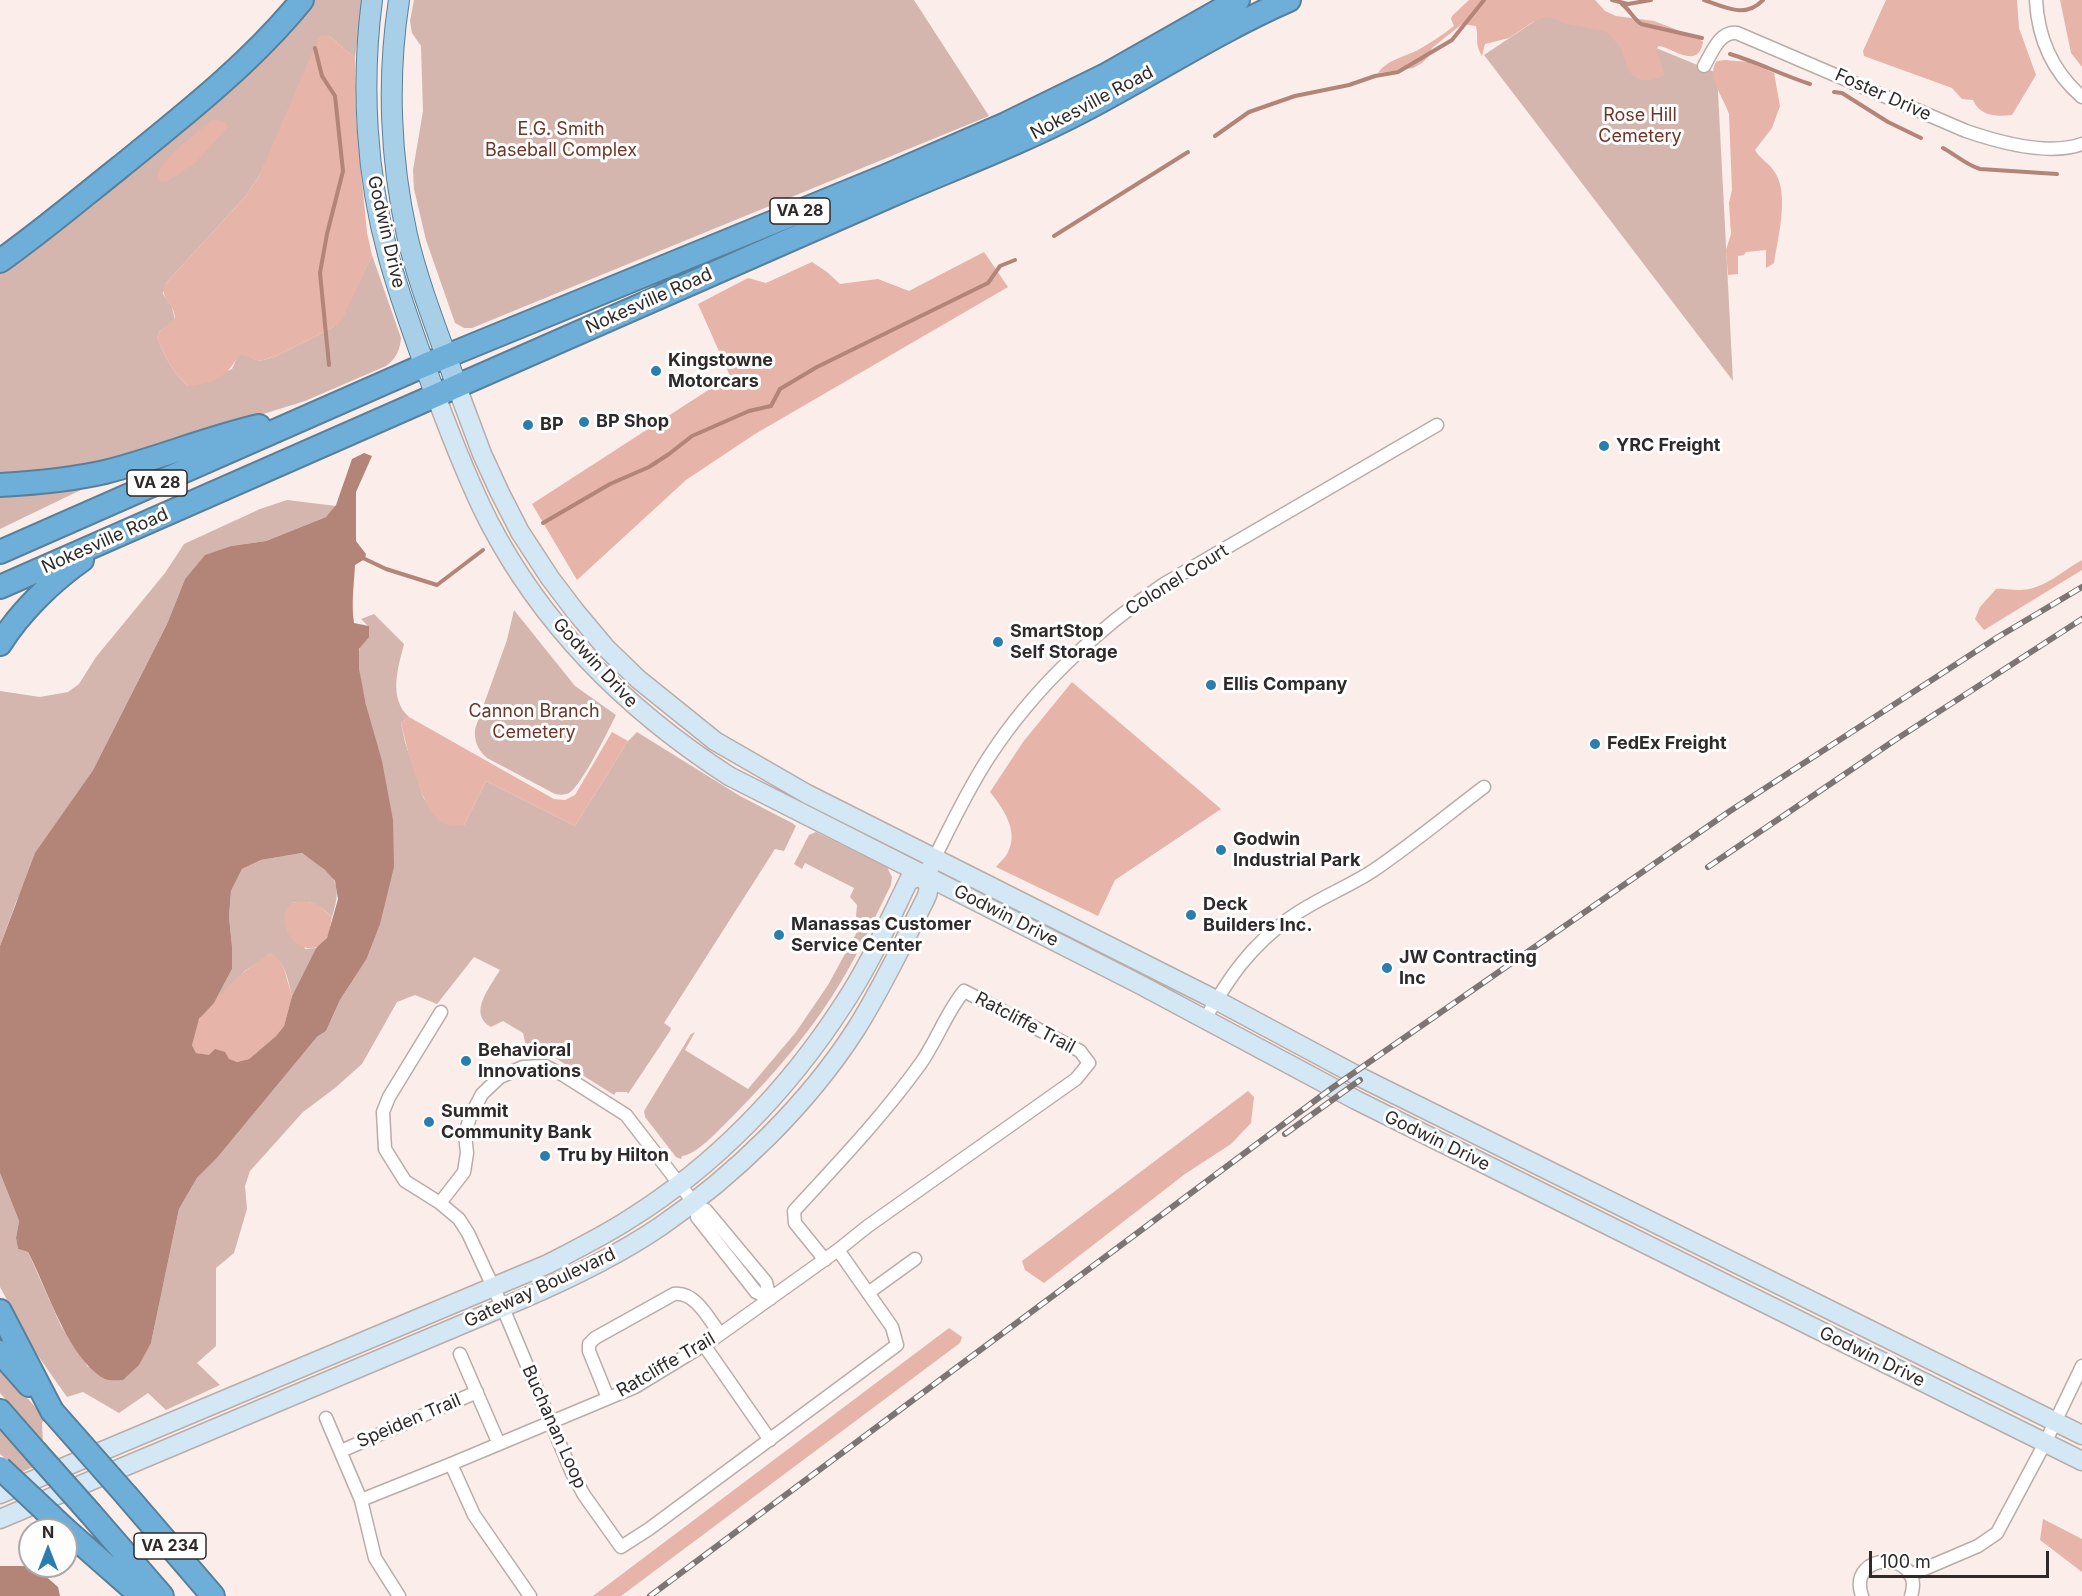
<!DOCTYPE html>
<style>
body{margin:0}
#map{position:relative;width:2082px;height:1596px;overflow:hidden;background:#faedea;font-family:Inter,sans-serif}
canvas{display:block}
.north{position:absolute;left:18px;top:1518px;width:60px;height:60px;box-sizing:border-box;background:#fdfefd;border:2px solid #aba9a8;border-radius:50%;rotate:0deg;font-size:16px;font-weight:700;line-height:24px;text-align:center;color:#2f2a29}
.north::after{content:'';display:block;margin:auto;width:21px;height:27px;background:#2a7eae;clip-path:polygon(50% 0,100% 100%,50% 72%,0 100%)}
.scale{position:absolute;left:1869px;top:1551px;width:180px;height:27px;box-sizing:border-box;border:3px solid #2f2a29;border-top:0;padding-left:8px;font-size:18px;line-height:21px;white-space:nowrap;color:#2f2a29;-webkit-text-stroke:4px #fdfefd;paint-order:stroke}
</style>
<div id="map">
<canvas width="2082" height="1596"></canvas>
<div class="north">N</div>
<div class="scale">100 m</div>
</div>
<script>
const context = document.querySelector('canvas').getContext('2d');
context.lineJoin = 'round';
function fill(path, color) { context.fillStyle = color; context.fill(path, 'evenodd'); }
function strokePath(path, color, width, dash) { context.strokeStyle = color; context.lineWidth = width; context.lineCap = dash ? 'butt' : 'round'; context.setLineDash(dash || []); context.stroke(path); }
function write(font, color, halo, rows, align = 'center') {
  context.font = font + ' Inter,sans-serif'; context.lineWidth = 6; context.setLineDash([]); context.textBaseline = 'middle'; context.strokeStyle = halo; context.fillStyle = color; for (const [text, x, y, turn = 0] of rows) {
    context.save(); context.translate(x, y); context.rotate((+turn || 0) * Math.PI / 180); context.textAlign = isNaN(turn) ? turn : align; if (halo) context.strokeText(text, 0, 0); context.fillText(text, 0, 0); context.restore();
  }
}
const green = new Path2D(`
 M 311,0 L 362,0 L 355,58 L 329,36 L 259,176 L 245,197 L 166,283 L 163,294 L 172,307 L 175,320 L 160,331 L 157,337 C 163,354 174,374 188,386 L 232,369 L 238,355 L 243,354 L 259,361 L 274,357 L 332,328 L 341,320 L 372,255 L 401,338 C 400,350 396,359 386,366 L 305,401 L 96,466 L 32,474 L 0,473 L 0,270 Z
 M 414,0 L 914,0 L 989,116 L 472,328 L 464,328 L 455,323 L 426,240 L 414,189 L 413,170 L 423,111 L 421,46 L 412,33 L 410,21 Z
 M 1556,7 L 1717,73 L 1733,381 L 1484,55 Z
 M 87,487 L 0,529 L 0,496 Z
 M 287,500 L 336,506 L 326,517 L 266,541 L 231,546 L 206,555 L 185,579 L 167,624 L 93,770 L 57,822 L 16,902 L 0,946 L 0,691 L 40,697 L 68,692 L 79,684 L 96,657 L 165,573 L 184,544 L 260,509 Z
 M 514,610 L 575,686 L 616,715 C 609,729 581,787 569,793 C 565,795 560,795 555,794 L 487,758 C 478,750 474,742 475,729 L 507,640 Z
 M 374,614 L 404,644 C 398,668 388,698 409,717 L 401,723 L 405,742 L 424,799 L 464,825 L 486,781 L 575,826 L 628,741 L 637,732 L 740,796 L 792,823 L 796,826 L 784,851 L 775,849 L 664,1023 L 671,1028 L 670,1031 L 628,1094 L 627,1092 L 616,1092 L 614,1095 L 557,1059 L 526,1046 L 523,1033 L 503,1021 L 491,1027 C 467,1014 490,987 500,970 L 474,957 L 437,1004 L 415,995 L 397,1002 L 362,1064 L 335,1088 L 303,1112 L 250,1171 L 245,1186 L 247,1209 L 234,1253 L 216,1268 L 216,1346 L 197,1363 L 220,1385 L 166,1410 L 148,1393 L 119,1413 L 83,1392 L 67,1397 L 36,1353 L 0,1287 L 0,1173 L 19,1221 L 16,1238 L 18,1249 L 28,1252 L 61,1326 L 88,1367 L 151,1343 L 179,1209 L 197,1178 L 217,1158 L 317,1037 L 326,1031 L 340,1000 L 366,960 L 366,705 C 363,688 357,670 359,652 C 360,641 369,643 369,627 L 361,619 Z
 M 816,832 L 887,867 L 892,877 L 891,885 C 876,915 862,946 845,975 C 814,1029 772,1077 728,1121 C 718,1131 696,1155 682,1156 L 681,1159 L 676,1157 L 645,1117 L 644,1111 L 691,1034 L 695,1032 L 685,1050 L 748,1089 L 796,1032 L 828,985 L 863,921 L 856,917 L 857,905 L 850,897 L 854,888 L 805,863 L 802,869 L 794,864 L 809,835 Z
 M 302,853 C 331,874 345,878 332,917 C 317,903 312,900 291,903 L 305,949 L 316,948 L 292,996 C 288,981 286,962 270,954 L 246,970 L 214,1003 L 232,969 L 232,946 L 229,917 L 231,891 L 242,869 L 261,860 Z
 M 0,1367 L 45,1418 L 42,1423 L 43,1443 L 0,1393 Z
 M 0,1425 L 36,1466 L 22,1472 L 0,1454 Z`);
const forest = new Path2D(`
 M 1469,0 L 1595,0 L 1605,11 L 1616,16 L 1654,21 L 1698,38 L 1703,42 C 1698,71 1672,47 1658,46 L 1657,51 L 1664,73 L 1663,76 C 1651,83 1633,82 1627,67 C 1625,61 1624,55 1621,49 C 1617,43 1611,36 1605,31 L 1567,24 L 1552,18 L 1543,18 L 1533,22 L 1509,38 L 1485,44 L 1482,56 C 1474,42 1479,40 1476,26 L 1462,24 L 1432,48 L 1428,57 L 1422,63 L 1413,68 L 1378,73 C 1387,60 1404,57 1418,50 C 1430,43 1443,35 1454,26 L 1451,19 L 1452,16 Z
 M 1886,0 L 2017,0 L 2019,28 L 2036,75 L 2012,115 C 1996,117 1980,116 1973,100 L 1962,99 L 1952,88 L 1864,56 L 1863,51 Z
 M 2060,0 L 2082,0 L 2082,67 L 2071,53 Z
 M 322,35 L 329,36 L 355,58 L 356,120 L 367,233 L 372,255 L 342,320 L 332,328 L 274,357 L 259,361 L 243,355 L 239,355 C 225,379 215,383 188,386 C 174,374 163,354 157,337 L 160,331 L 175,319 C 175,301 158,300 166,283 L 245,197 L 259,176 L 305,69 L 318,39 Z
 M 1725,60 L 1748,62 L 1774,73 L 1780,106 L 1772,128 L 1755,150 C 1760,159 1769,163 1774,171 C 1790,193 1778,237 1774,263 L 1766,268 L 1766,250 L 1746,252 L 1744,255 L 1738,256 L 1738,274 L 1728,275 L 1726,250 L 1731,234 L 1729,203 L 1732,190 L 1729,114 C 1725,100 1705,75 1717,61 Z
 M 212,120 C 218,120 225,120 228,127 L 197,161 L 167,182 L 160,181 L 157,177 C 159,161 198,132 212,120 Z
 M 984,252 L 1008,287 L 755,434 L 686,480 L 577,580 L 532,504 L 730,376 L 698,304 L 748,278 L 766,283 L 812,262 L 827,272 L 840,284 L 878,279 L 909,291 Z
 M 2082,560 L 2082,570 L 1984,630 L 1975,619 L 1980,607 L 1996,589 C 2004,588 2011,590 2019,590 C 2044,590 2062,571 2082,560 Z
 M 1072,682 L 1221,809 L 1115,880 L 1098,916 L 996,867 C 1000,862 1006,857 1008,852 C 1019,831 1003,808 990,792 L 1023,742 Z
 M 409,717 L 554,799 L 565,800 L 575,795 L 612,732 L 628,741 L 575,826 L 486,781 L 464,825 C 456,826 448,827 441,822 C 421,808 407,748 401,723 Z
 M 303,901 L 317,904 L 332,917 C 330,924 330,934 326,940 C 307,963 277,933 286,911 C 287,908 289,906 291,903 Z
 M 270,954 L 278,958 L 284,969 L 292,996 L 284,1026 L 276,1036 L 249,1059 L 237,1062 L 196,1053 L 192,1045 C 193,1036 195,1026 200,1018 C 213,1000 250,963 270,954 Z
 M 1248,1091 L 1254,1097 L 1251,1123 L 1231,1144 L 1185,1174 L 1044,1283 L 1025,1270 L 1022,1261 Z
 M 949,1328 L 962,1337 L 960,1343 L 621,1596 L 593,1596 Z
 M 2043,1519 L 2082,1539 L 2082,1572 L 2040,1540 Z`);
const water = new Path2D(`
 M 364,453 L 372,456 L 356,492 L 356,541 L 366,554 L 365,559 L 355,565 C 354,585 351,604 354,623 L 369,626 L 369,637 L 359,649 L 359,668 L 366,705 L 382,761 L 393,820 L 394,867 L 380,924 L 366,960 L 340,1000 L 326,1031 L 317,1037 L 217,1158 L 197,1178 L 179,1209 L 151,1343 L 139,1365 L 123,1380 C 117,1380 110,1381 105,1379 C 68,1359 47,1288 28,1252 L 18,1249 L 16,1238 L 19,1221 L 0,1173 L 0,946 L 35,853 L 93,770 L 167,624 L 185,579 L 205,555 L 231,546 L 266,541 L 326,517 L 336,505 L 352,459 ZM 302,853 L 325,870 L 335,881 L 338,899 L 327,938 L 316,948 L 292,996 L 284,1026 L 276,1036 L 249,1059 L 237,1062 L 229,1059 L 225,1052 L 215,1049 L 209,1055 L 196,1053 L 192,1045 L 199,1019 L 214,1003 L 232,969 L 232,946 L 229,917 L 231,891 L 242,869 L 261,860 Z
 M 0,1566 L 34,1566 L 58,1587 L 60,1596 L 0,1596 Z`);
const stream = new Path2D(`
 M 1612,0 L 1628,4 L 1651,0
 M 1704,0 C 1725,7 1745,19 1763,0
 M 1622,4 C 1629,9 1633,18 1641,24 L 1702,38
 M 315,48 L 322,76 L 335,96 L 343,171 L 327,234 L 320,273 L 329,365
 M 1730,54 C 1757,62 1782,75 1810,84
 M 1834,92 L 1842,93 L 1888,122 L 1921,138
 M 1215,136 L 1249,112 L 1295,96 L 1349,85 L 1375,76 L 1398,72 L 1452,40 L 1484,0
 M 1943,148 C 1956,155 1966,165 1980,169 L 2057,174
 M 1054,236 L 1188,152
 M 543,523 L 610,484 L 649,467 L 669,454 L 692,436 L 749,411 L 771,406 L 780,389 L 817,367 L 988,283 L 1000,266 L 1015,260
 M 365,559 L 386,569 L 437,585 L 483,550`);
const street = new Path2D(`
 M 2036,0 C 2038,38 2053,72 2082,97
 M 1704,66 C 1712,53 1719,31 1737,33 L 1966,131 C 1998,142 2049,156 2082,144
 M 935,857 C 952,823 968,789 989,757 C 1033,689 1097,629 1164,584 L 1437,425
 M 441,1012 L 389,1097 L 383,1112 L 385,1149 L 405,1181 L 440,1203 L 459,1219 L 468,1233 L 503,1308 L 572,1473 L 584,1495 L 621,1547 L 649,1529 L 897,1345 L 892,1327 L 838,1250
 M 1205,1019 C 1229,978 1250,946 1290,918 C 1316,899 1347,888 1374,870 C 1412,844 1447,815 1484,787
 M 440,1203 L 464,1172 L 467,1153 L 465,1134 L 470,1117 L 482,1094 L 500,1077 L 523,1067 L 545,1066 L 563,1075 L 626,1115 L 697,1207
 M 697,1207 L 706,1210 L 766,1282 L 770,1299 L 756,1292 L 697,1217 Z
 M 868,1293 L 915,1259
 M 704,1345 L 770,1440
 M 460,1354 L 499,1444
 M 608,1398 L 589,1351 L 589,1344 L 595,1338 L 674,1294 C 695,1291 709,1319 720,1334
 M 326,1418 L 361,1500 L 375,1558 L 399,1596
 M 341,1451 L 477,1392
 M 451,1464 L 474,1515 L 530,1596
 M 361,1500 L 451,1464 L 635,1387 L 712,1340 L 838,1250 L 868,1226 L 1076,1079 L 1089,1063 L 1080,1051 L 964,991 C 946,1013 937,1040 921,1063 C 883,1116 838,1163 794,1211 L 795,1223 L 825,1260
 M 1910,1575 L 1978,1546 L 1997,1533 L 2045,1443 L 2082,1366
 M 1862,1596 C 1846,1550 1926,1550 1911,1596`);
const secondary = new Path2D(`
 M 457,387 L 482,454 L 500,493 L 520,532 L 550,578 L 575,611 L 606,648 L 638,679 L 715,741 L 807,794 L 1216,1000 L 1354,1074 L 2082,1435
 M 436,396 C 452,439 468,481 489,522 C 544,628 630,712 729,776 L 1139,984 L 1356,1100 L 2082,1461
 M 0,1494 L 548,1264 C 575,1250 603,1236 628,1220 C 715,1166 788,1090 843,1005 C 869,966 888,923 909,880 L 926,875
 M 0,1519 L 520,1300 C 569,1279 617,1256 661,1226 C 735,1175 808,1104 856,1029 C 882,988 903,943 925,900 C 933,885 923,882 929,870`);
const primary = new Path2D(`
 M 372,0 C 361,85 366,175 389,258 C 402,305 419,350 436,396
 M 399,0 C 387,77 390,159 407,235 C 419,287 440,337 457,387`);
const highway = new Path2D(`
 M 0,261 C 41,232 80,199 119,168 C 183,116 250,64 302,0
 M 0,485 C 36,483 70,480 105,472 C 157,459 207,438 259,426
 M 0,552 L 425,365 L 886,176 L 1006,124 L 1104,76 L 1238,0
 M 0,587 L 901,191 C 962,165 1025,141 1084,110 C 1153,74 1218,31 1289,0
 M 0,644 C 20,612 51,582 82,560
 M 0,1311 L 52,1411
 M 0,1352 L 29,1385
 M 0,1411 L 35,1451
 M 127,1496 L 213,1596
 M 91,1514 L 162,1596
 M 66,1530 L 141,1596`);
const rail = new Path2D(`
 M 1708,867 L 1895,740 L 2082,619
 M 1285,1134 L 1360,1080
 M 650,1596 L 1332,1088 L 1730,811 L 1998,637 L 2082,587`);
const highwayBridge = new Path2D(`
 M 52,1411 L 127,1496
 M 35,1451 L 91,1514
 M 0,1468 L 66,1530`);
const markers = [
 [656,371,6,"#2a7eae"],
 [584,422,6,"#2a7eae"],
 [528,425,6,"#2a7eae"],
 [1604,446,6,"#2a7eae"],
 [998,642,6,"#2a7eae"],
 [1211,685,6,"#2a7eae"],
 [1595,744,6,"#2a7eae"],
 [1221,850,6,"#2a7eae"],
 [1191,915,6,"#2a7eae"],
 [779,935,6,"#2a7eae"],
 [1387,968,6,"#2a7eae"],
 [466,1061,6,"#2a7eae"],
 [429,1122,6,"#2a7eae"],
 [545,1156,6,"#2a7eae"]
];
const shields = [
 [800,211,60],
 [157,483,60],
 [170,1546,72]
];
const shieldNames = [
 ["VA 28",800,211],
 ["VA 28",157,483],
 ["VA 234",170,1546]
];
const streetNames = [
 ["Foster Drive",1883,95,24],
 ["Nokesville Road",1092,103,-28],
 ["Godwin Drive",386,232,77],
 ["Nokesville Road",649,301,-24],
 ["Nokesville Road",105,541,-24],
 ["Colonel Court",1177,580,-32],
 ["Godwin Drive",595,663,47],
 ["Godwin Drive",1006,916,27],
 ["Ratcliffe Trail",1025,1023,28],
 ["Godwin Drive",1437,1141,26],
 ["Gateway Boulevard",540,1288,-25],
 ["Godwin Drive",1872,1357,26],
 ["Ratcliffe Trail",666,1365,-30],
 ["Speiden Trail",409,1421,-23],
 ["Buchanan Loop",554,1427,66]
];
const parkNames = [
 ["Rose Hill",1640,116],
 ["Cemetery",1640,137],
 ["E.G. Smith",561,130],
 ["Baseball Complex",561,151],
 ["Cannon Branch",534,712],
 ["Cemetery",534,733]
];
const poiNames = [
 ["Kingstowne",668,361],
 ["Motorcars",668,382],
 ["BP Shop",596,422],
 ["BP",540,425],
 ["YRC Freight",1616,446],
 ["SmartStop",1010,632],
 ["Self Storage",1010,653],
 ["Ellis Company",1223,685],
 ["FedEx Freight",1607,744],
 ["Godwin",1233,840],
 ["Industrial Park",1233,861],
 ["Deck",1203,905],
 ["Builders Inc.",1203,926],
 ["Manassas Customer",791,925],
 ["Service Center",791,946],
 ["JW Contracting",1399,958],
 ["Inc",1399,979],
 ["Behavioral",478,1051],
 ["Innovations",478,1072],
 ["Summit",441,1112],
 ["Community Bank",441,1133],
 ["Tru by Hilton",557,1156]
];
fill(green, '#d4b6ae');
fill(forest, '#e6b4a8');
fill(water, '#b38579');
strokePath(stream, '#b38579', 4);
strokePath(street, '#b9adaa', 15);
strokePath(secondary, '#b9adaa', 21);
strokePath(primary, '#58809b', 22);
strokePath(highway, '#58809b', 26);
strokePath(street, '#fff', 12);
strokePath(secondary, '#d4e7f4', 18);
strokePath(primary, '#a8cfe8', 20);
strokePath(highway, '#6eafd9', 22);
strokePath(rail, '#7d7573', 6);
strokePath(rail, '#fdfefd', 4, [11]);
strokePath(highwayBridge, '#58809b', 26, []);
strokePath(highwayBridge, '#6eafd9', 22);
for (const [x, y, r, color] of markers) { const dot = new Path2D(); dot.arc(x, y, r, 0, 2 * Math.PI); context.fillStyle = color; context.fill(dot); strokePath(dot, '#fdfefd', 2); }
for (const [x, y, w] of shields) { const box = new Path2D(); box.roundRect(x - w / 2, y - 13, w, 26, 4.5); context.fillStyle = '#fdfefd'; context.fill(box); strokePath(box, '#2f2a29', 1.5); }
write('bold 16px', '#2f2a29', null, shieldNames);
write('18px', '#2f2a29', '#fdfefd', streetNames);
write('18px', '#713326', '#fdfefd', parkNames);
write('bold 18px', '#2f2a29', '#fdfefd', poiNames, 'left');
</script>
